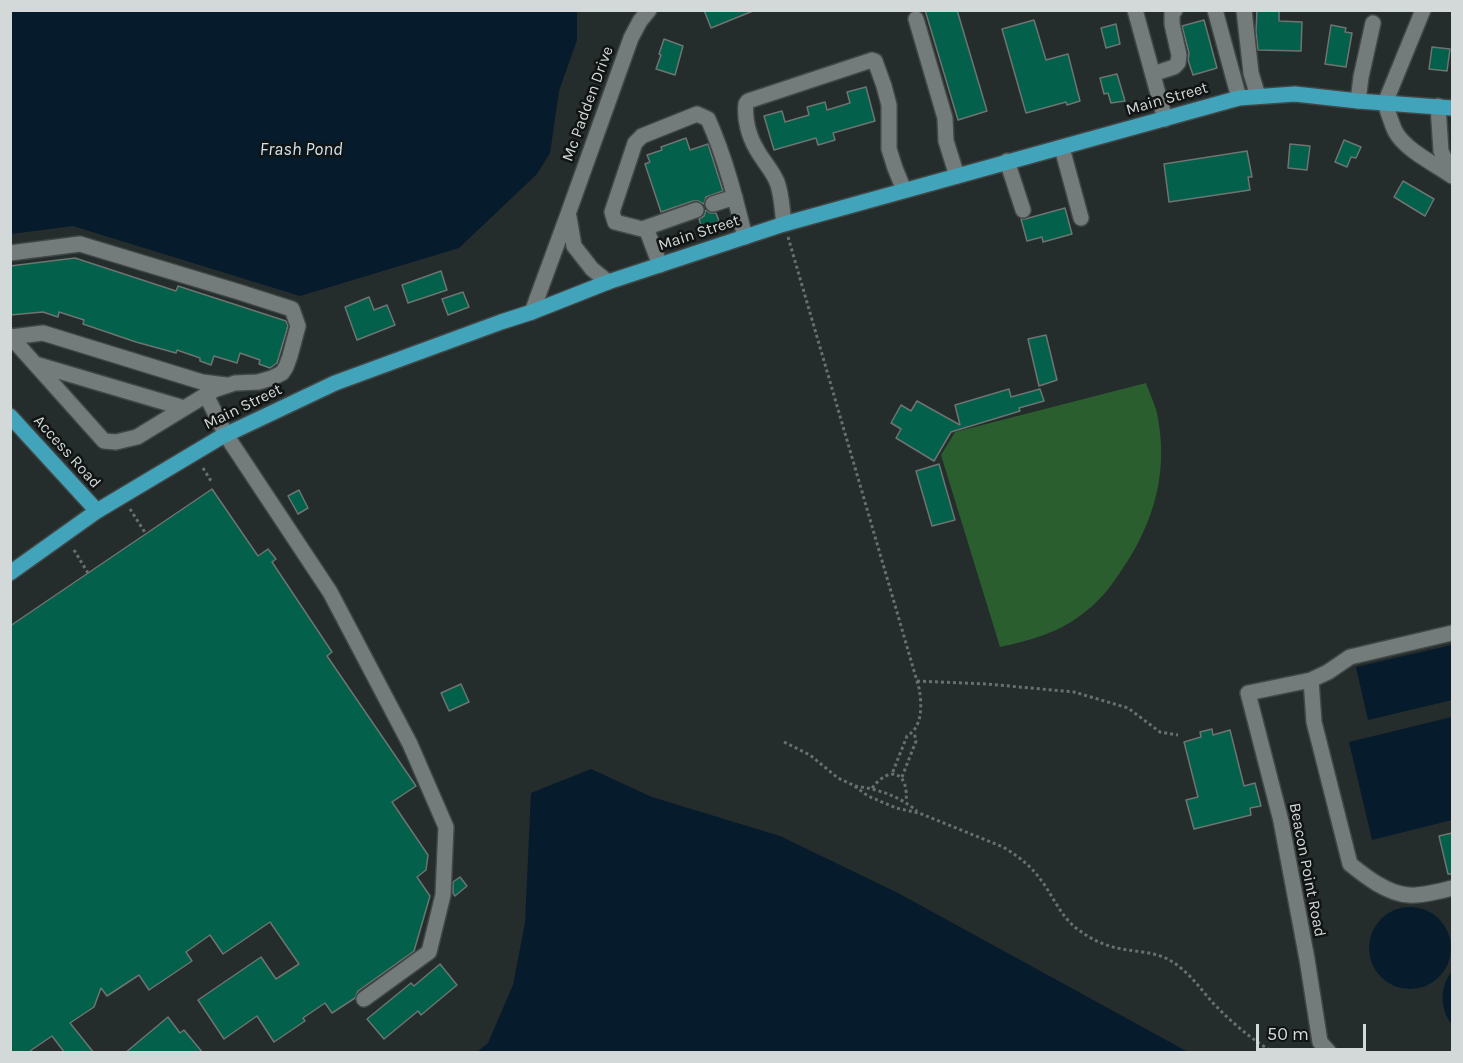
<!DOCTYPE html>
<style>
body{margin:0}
#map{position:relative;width:1463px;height:1063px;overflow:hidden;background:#252c2c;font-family:Karla,sans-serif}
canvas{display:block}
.frame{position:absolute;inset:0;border:12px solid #d3d8d8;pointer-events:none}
.scale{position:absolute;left:1256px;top:1024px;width:110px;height:27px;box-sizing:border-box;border:3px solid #d3d8d8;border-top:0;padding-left:8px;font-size:18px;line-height:21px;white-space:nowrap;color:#d3d8d8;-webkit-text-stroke:4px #101413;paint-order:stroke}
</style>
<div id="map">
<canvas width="1463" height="1063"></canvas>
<div class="frame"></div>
<div class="scale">50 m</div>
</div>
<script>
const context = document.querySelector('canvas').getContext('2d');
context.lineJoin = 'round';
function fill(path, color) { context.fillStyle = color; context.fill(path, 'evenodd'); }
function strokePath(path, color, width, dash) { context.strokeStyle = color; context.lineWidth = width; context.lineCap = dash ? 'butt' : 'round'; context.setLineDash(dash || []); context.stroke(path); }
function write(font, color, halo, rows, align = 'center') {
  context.font = font + ' Karla,sans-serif'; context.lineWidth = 5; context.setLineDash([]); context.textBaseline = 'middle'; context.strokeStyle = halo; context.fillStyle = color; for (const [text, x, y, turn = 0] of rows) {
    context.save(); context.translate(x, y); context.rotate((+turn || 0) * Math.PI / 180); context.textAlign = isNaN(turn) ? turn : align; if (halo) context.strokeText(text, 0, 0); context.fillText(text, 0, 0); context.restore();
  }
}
const green = new Path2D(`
 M 1146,383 C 1149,392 1153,400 1156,409 C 1170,468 1155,522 1121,571 C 1109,589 1099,602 1081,615 C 1058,633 1028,641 1000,647 L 941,455 L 955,432 Z`);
const water = new Path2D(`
 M 10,11 L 577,11 L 577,40 L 559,91 L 550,153 L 537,174 L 459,248 L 300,296 L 73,226 L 11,234 Z
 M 1452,645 L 1452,700 L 1368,720 L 1356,667 Z
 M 1452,717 L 1452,820 L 1372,840 L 1349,742 Z
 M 591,769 L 652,797 L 780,836 L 898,893 L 1188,1052 L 477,1052 L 488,1043 L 513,985 L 525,923 L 531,793 Z
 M1369 948a41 41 0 1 1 82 0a41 41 0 1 1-82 0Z
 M 1452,971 L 1452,1025 C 1440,1008 1439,988 1452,971 Z`);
const building = new Path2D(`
 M 704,10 L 753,10 L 753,11 L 711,28 Z
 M 925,10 L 957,10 L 987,111 L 958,120 Z
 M 1257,10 L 1279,11 L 1279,21 L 1302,22 L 1301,51 L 1258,50 L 1256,32 Z
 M 1034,20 L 1046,60 L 1068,54 L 1080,101 L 1067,105 L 1066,102 L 1026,113 L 1002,29 Z
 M 1204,20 L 1217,68 L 1193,75 L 1188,60 L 1189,53 L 1182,26 Z
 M 1116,24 L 1120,44 L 1106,48 L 1101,28 Z
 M 1331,25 L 1346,28 L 1345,32 L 1352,33 L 1346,67 L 1325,64 Z
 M 664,39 L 683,46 L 675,75 L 656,69 L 661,55 L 659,54 Z
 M 1432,47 L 1450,49 L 1447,71 L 1429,69 Z
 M 1117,74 L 1125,101 L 1111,103 L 1108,93 L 1104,94 L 1100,78 Z
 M 866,87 L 875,121 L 833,133 L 835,140 L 818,145 L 816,138 L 774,150 L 764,116 L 782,111 L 785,122 L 809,115 L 807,107 L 825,102 L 827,110 L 850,103 L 847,92 Z
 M 686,138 L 690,150 L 708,144 L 723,191 L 706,197 L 704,204 L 698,201 L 693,201 L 661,212 L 645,164 L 650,162 L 647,155 L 662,150 L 661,147 Z
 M 1344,140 L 1361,147 L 1356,158 L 1351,157 L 1347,167 L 1335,162 Z
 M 1290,144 L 1310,146 L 1307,170 L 1288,168 Z
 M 1247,151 L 1252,177 L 1248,177 L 1250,190 L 1169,202 L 1164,164 Z
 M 1403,181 L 1434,199 L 1425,216 L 1394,197 Z
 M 1065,208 L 1072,234 L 1043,242 L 1042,237 L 1027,241 L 1021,219 L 1025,219 Z
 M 706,210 L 710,213 L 716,213 L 719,221 L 702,228 L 699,219 L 704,216 Z
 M 75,258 L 176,291 L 178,286 L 286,321 L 288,326 L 277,363 L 270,368 L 259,364 L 260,360 L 240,353 L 237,363 L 214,356 L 211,365 L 200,361 L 200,358 L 177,350 L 176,353 L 136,342 L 83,324 L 84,320 L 59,312 L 58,317 L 43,312 L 10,315 L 10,266 Z
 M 441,271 L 447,290 L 408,303 L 402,285 Z
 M 463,292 L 469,307 L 448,315 L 442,299 Z
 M 369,297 L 374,310 L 387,305 L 395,325 L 357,340 L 345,307 Z
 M 1046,335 L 1057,380 L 1039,386 L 1028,339 Z
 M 1009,389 L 1011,397 L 1040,389 L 1044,401 L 1019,408 L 1020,411 L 951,432 L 934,461 L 896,438 L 901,429 L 891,423 L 901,405 L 911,411 L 917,401 L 960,425 L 955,405 Z
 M 939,464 L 955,520 L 932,526 L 916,471 Z
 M 212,489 L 258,556 L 268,549 L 276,559 L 272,562 L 332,652 L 327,656 L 416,786 L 392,802 L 428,855 L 426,870 L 417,877 L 430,896 L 414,951 L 358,991 L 355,998 L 332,1013 L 325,1003 L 303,1018 L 305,1021 L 274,1042 L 257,1016 L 224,1039 L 198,1000 L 261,957 L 276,979 L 299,964 L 270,922 L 223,954 L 210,935 L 186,952 L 192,961 L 149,990 L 139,975 L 107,996 L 101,988 L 94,1007 L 70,1023 L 94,1053 L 65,1053 L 52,1036 L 27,1053 L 10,1053 L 10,626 Z
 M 299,490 L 308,508 L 298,514 L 288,496 Z
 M 461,684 L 469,702 L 449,711 L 441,693 Z
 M 1212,729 L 1213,735 L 1230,730 L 1244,786 L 1255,783 L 1261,806 L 1250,808 L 1251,815 L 1194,829 L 1186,800 L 1198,797 L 1184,742 L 1201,737 L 1200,732 Z
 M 1452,833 L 1452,874 L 1448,874 L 1439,836 Z
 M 460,877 L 467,886 L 455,896 L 453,893 L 453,882 Z
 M 440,964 L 457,985 L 421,1015 L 418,1011 L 384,1039 L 367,1019 L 411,983 L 414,986 Z
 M 168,1017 L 180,1033 L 184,1030 L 203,1053 L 125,1053 Z`);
const path = new Path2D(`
 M 788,237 L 919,688 C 922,704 923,727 907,736 L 892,774
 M 203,468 L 211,481
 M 130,509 L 146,534
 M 74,550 L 88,573
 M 917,681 L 987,684 L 1074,692 L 1128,708 L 1160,732 L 1178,735
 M 784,742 L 810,755 L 838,778 L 853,785 L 868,796 L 896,808 L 919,813 L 1003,847 C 1018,856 1031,866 1041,880 C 1053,896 1060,915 1076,928 C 1090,939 1105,946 1122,949 C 1138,952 1157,952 1171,961 C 1188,971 1200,988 1213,1003 C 1231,1022 1251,1039 1273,1052
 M 902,777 L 916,741 L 914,732
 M 855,786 C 878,789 899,796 917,811
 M 872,788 C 891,764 909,773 906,802`);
const minor = new Path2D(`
 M 1135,10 L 1165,119
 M 1215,10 L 1239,98
 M 1244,10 L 1251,73 L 1258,96
 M 1423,10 L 1385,103 C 1388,112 1391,122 1395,131 C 1405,150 1435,164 1452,176
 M 916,19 L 945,118 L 946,141 L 957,176
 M 1153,74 L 1174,67 L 1178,63 L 1179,55 L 1172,24 L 1172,14 L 1175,10
 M 1358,101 L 1361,77 L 1373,23
 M 1438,106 L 1441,151 L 1452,175
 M 1062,148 L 1081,218
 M 1007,161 L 1023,210
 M 713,204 L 735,197
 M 696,210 L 642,229 L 615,222 L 612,212 L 635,143 L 642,136 L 697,114 L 708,119 C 725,157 735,197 745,237
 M 569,217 L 574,246 L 592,269 L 608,282
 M 784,224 C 782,210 782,195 777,182 C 772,170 763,161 757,150 C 749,137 744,119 746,104 L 748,101 L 872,60 L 875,61 L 884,86 L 889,105 L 889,149 L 895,168 L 904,190
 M 646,228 L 660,265
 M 10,253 L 80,244 L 239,292 L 292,309 L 298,326 L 290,356 L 286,367 L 282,373 L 272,378 L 258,382 L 235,383 L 214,390 L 137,437 L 116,442 L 104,441 L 10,336
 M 532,312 L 568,214 L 631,38 L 640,21 L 649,10
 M 11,337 L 43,333 L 202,382 L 226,385
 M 35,364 L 184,408
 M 206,395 L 226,435 L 330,592 L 410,744 L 446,827 L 443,895 L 429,952 L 364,999
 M 1311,680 L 1314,722 L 1350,864 C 1366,877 1388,894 1409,895 C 1419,896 1442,891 1452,888
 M 1329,1052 L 1320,1042 L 1307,959 L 1281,821 L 1248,693 L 1311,680 L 1328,672 L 1350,657 L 1452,633`);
const major = new Path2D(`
 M 10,416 L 97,511
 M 10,573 L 97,511 L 221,437 L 335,383 L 501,322 L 532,312 L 608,282 L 784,224 L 1239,98 L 1295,94 L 1358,101 L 1452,108`);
const streetNames = [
 ["Main Street",1167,99,-16],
 ["Mc Padden Drive",588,104,-70],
 ["Main Street",699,233,-18],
 ["Main Street",243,407,-26],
 ["Access Road",67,452,48],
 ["Beacon Point Road",1307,870,79]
];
const waterNames = [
 ["Frash Pond",301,150]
];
fill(green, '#2b5e2f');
fill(water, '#061b2b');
fill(building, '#03604a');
strokePath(building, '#6d7471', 1.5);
strokePath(minor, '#414747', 18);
strokePath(major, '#414747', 18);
strokePath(path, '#696f6f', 3, [3, 3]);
strokePath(minor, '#737b7b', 15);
strokePath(major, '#42a4bb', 15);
write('16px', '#d3d8d8', '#101413', streetNames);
write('italic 18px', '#d1e2f1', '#101413', waterNames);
</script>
